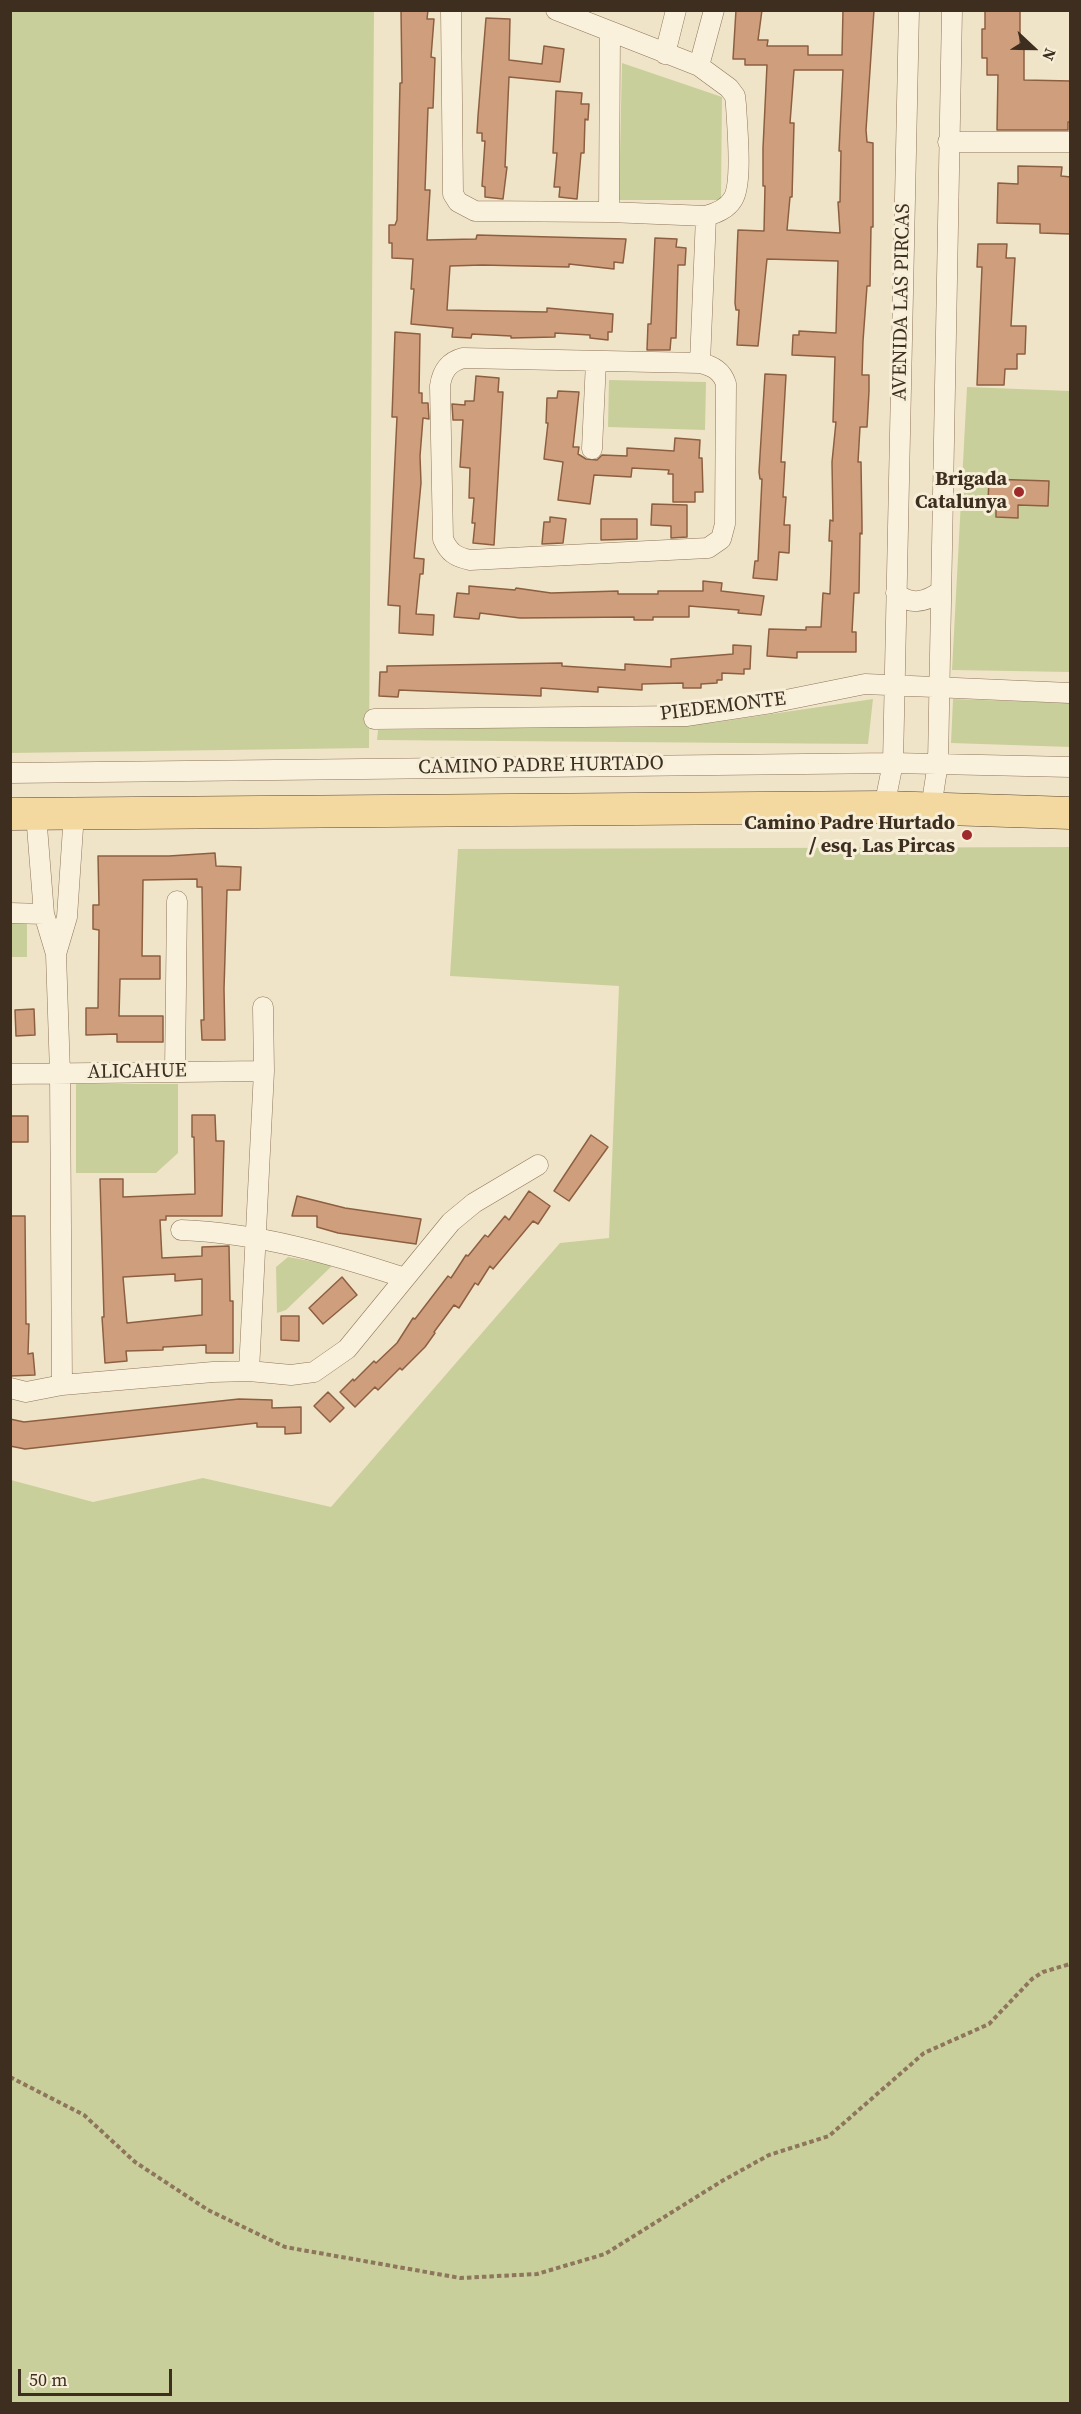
<!DOCTYPE html>
<style>
body{margin:0}
#map{position:relative;width:1081px;height:2414px;overflow:hidden;background:#f0e4c8;font-family:"Source Serif 4",serif}
canvas{display:block}
.frame{position:absolute;inset:0;border:12px solid #3d2e20;pointer-events:none}
.north{position:absolute;left:1003px;top:18px;width:60px;height:60px;-webkit-text-stroke:4px #f7eed8;paint-order:stroke;rotate:112deg;font-size:16px;font-weight:700;line-height:24px;text-align:center;color:#3d2e20}
.north::after{content:'';display:block;margin:auto;width:21px;height:27px;background:#3d2e20;clip-path:polygon(50% 0,100% 100%,50% 72%,0 100%)}
.scale{position:absolute;left:18px;top:2369px;width:154px;height:27px;box-sizing:border-box;border:3px solid #3d2e20;border-top:0;padding-left:8px;font-size:18px;line-height:21px;white-space:nowrap;color:#3d2e20;-webkit-text-stroke:4px #f7eed8;paint-order:stroke}
</style>
<div id="map">
<canvas width="1081" height="2414"></canvas>
<div class="frame"></div>
<div class="north">N</div>
<div class="scale">50 m</div>
</div>
<script>
const context = document.querySelector('canvas').getContext('2d');
context.lineJoin = 'round';
function fill(path, color) { context.fillStyle = color; context.fill(path, 'evenodd'); }
function strokePath(path, color, width, dash) { context.strokeStyle = color; context.lineWidth = width; context.lineCap = dash ? 'butt' : 'round'; context.setLineDash(dash || []); context.stroke(path); }
function write(font, color, halo, rows, align = 'center') {
  context.font = font + ' "Source Serif 4",serif'; context.lineWidth = 6; context.setLineDash([]); context.textBaseline = 'middle'; context.strokeStyle = halo; context.fillStyle = color; for (const [text, x, y, turn = 0] of rows) {
    context.save(); context.translate(x, y); context.rotate((+turn || 0) * Math.PI / 180); context.textAlign = isNaN(turn) ? turn : align; if (halo) context.strokeText(text, 0, 0); context.fillText(text, 0, 0); context.restore();
  }
}
const green = new Path2D(`
 M 10,11 L 374,11 L 369,748 L 11,753 Z
 M 622,63 L 722,97 L 721,200 L 619,200 Z
 M 609,380 L 706,382 L 705,430 L 608,427 Z
 M 967,387 L 1070,391 L 1070,672 L 952,670 Z
 M 873,699 L 868,744 L 377,740 L 378,730 L 711,723 Z
 M 953,699 L 1070,703 L 1070,747 L 951,743 Z
 M 1070,847 L 1070,2403 L 11,2403 L 11,1480 L 93,1502 L 203,1478 L 331,1507 L 560,1243 L 609,1238 L 619,986 L 450,976 L 458,849 Z
 M 11,923 L 27,923 L 27,957 L 11,957 Z
 M 76,1084 L 178,1084 L 178,1153 L 156,1173 L 76,1173 Z
 M 288,1257 L 333,1265 L 286,1310 L 277,1313 L 276,1267 Z`);
const building = new Path2D(`
 M 401,10 L 428,10 L 427,19 L 434,19 L 431,57 L 435,58 L 433,108 L 428,108 L 425,190 L 430,190 L 427,240 L 476,239 L 477,235 L 626,239 L 623,263 L 614,262 L 614,269 L 569,264 L 569,267 L 482,265 L 450,266 L 447,310 L 547,312 L 547,308 L 613,314 L 612,332 L 608,332 L 608,340 L 590,338 L 590,335 L 555,333 L 555,337 L 511,338 L 511,336 L 472,334 L 471,338 L 452,337 L 453,328 L 411,324 L 414,289 L 411,289 L 413,259 L 392,258 L 392,243 L 389,243 L 389,225 L 395,225 L 397,220 L 400,83 L 402,83 Z
 M 736,10 L 762,10 L 758,40 L 768,40 L 767,46 L 808,46 L 808,55 L 842,55 L 843,10 L 874,10 L 866,130 L 867,142 L 873,143 L 873,227 L 871,227 L 870,286 L 867,286 L 863,341 L 862,375 L 869,375 L 869,391 L 867,427 L 860,427 L 858,462 L 861,462 L 862,524 L 862,534 L 860,533 L 859,593 L 854,593 L 852,632 L 856,632 L 856,652 L 797,652 L 797,658 L 767,656 L 769,629 L 806,630 L 806,627 L 821,627 L 823,593 L 830,594 L 832,541 L 829,541 L 830,520 L 833,521 L 832,462 L 836,422 L 833,422 L 835,357 L 792,355 L 793,335 L 799,335 L 799,331 L 836,333 L 838,261 L 767,259 L 758,346 L 737,345 L 739,310 L 736,310 L 735,303 L 738,230 L 764,231 L 765,186 L 763,186 L 763,148 L 767,65 L 745,65 L 745,59 L 733,59 ZM 794,70 L 843,70 L 839,151 L 841,151 L 840,202 L 838,202 L 840,233 L 787,230 L 790,197 L 792,197 L 794,123 L 790,123 Z
 M 985,10 L 1020,10 L 1020,44 L 1024,44 L 1024,80 L 1071,81 L 1071,122 L 1068,122 L 1068,130 L 997,130 L 998,75 L 987,75 L 987,58 L 982,58 L 982,29 L 985,29 Z
 M 486,18 L 510,19 L 509,60 L 542,64 L 544,46 L 564,49 L 560,82 L 509,77 L 505,167 L 507,167 L 503,199 L 485,197 L 485,187 L 482,186 L 485,141 L 482,141 L 482,133 L 477,133 L 478,116 Z
 M 556,91 L 582,93 L 581,104 L 589,104 L 588,120 L 585,119 L 584,153 L 581,153 L 577,199 L 559,197 L 560,187 L 554,187 L 557,153 L 553,153 Z
 M 1018,166 L 1062,167 L 1061,176 L 1071,177 L 1071,234 L 1040,233 L 1040,224 L 997,223 L 998,183 L 1018,184 Z
 M 655,238 L 677,239 L 676,247 L 686,248 L 685,265 L 678,265 L 676,338 L 671,338 L 670,350 L 647,350 L 648,324 L 651,324 Z
 M 978,244 L 1007,244 L 1006,258 L 1015,258 L 1011,326 L 1026,326 L 1025,354 L 1017,354 L 1017,369 L 1005,369 L 1004,385 L 977,385 L 982,267 L 977,267 Z
 M 395,332 L 420,334 L 419,393 L 422,393 L 422,403 L 428,403 L 429,419 L 423,418 L 420,456 L 421,483 L 414,558 L 424,559 L 423,574 L 420,574 L 416,614 L 434,615 L 433,635 L 399,633 L 400,606 L 388,605 L 397,417 L 392,417 Z
 M 765,374 L 786,375 L 781,462 L 785,462 L 783,497 L 786,497 L 784,525 L 790,525 L 789,553 L 779,552 L 777,580 L 753,578 L 755,561 L 758,561 L 762,479 L 760,479 L 759,472 Z
 M 476,376 L 499,378 L 498,392 L 503,392 L 494,545 L 473,543 L 475,523 L 472,523 L 474,498 L 469,498 L 470,468 L 460,467 L 463,420 L 453,420 L 452,404 L 465,405 L 465,401 L 474,401 Z
 M 558,391 L 579,392 L 573,447 L 579,447 L 578,454 L 586,459 L 597,460 L 602,455 L 627,456 L 627,448 L 674,451 L 675,438 L 700,440 L 699,458 L 702,458 L 703,492 L 695,492 L 695,502 L 673,502 L 673,474 L 668,474 L 669,470 L 632,468 L 631,477 L 594,475 L 590,504 L 558,500 L 563,462 L 544,459 L 548,423 L 546,423 L 547,398 L 557,398 Z
 M 989,479 L 1049,481 L 1048,506 L 1018,505 L 1018,518 L 996,517 L 996,503 L 988,502 Z
 M 652,504 L 687,505 L 687,537 L 671,538 L 671,526 L 651,525 Z
 M 550,517 L 566,519 L 563,543 L 542,544 L 544,522 L 550,522 Z
 M 601,519 L 637,519 L 637,539 L 601,540 Z
 M 703,581 L 722,583 L 721,591 L 764,596 L 761,615 L 738,613 L 739,610 L 689,606 L 689,617 L 653,617 L 653,620 L 634,620 L 634,617 L 520,618 L 480,613 L 479,619 L 454,617 L 457,593 L 469,594 L 469,586 L 515,590 L 516,588 L 551,593 L 618,591 L 618,594 L 658,594 L 658,591 L 703,591 Z
 M 733,645 L 751,646 L 750,669 L 744,669 L 744,674 L 722,673 L 722,680 L 717,680 L 717,683 L 701,684 L 701,688 L 683,688 L 683,683 L 642,684 L 642,690 L 598,687 L 598,692 L 541,688 L 541,696 L 399,690 L 398,697 L 379,696 L 380,672 L 387,672 L 387,666 L 562,663 L 562,666 L 625,670 L 625,664 L 671,667 L 671,659 L 733,654 Z
 M 215,853 L 216,866 L 241,867 L 240,890 L 227,890 L 224,989 L 225,1040 L 202,1040 L 201,1020 L 204,1020 L 202,887 L 197,887 L 197,879 L 143,880 L 142,956 L 160,956 L 160,979 L 120,979 L 119,1016 L 163,1016 L 163,1042 L 117,1042 L 117,1034 L 86,1035 L 86,1008 L 98,1008 L 99,930 L 93,929 L 93,905 L 99,905 L 98,856 L 169,856 Z
 M 34,1009 L 35,1035 L 16,1036 L 15,1010 Z
 M 192,1115 L 215,1115 L 216,1141 L 224,1141 L 222,1216 L 166,1216 L 166,1220 L 160,1220 L 162,1258 L 202,1256 L 202,1247 L 229,1246 L 230,1301 L 233,1301 L 233,1353 L 206,1353 L 206,1345 L 163,1347 L 163,1350 L 126,1351 L 127,1361 L 105,1363 L 102,1317 L 104,1317 L 100,1179 L 123,1179 L 123,1197 L 195,1194 L 194,1137 L 192,1137 ZM 175,1274 L 175,1281 L 202,1279 L 202,1315 L 127,1323 L 123,1277 Z
 M 11,1116 L 28,1116 L 28,1142 L 11,1142 Z
 M 591,1135 L 608,1147 L 569,1201 L 554,1191 Z
 M 529,1191 L 550,1206 L 538,1224 L 533,1221 L 493,1269 L 490,1266 L 478,1285 L 475,1283 L 459,1308 L 454,1305 L 434,1332 L 435,1333 L 425,1347 L 402,1370 L 400,1368 L 378,1390 L 375,1387 L 355,1407 L 340,1392 L 353,1379 L 354,1381 L 374,1361 L 376,1363 L 397,1343 L 413,1318 L 415,1319 L 448,1276 L 451,1278 L 466,1255 L 468,1256 L 485,1235 L 488,1237 L 505,1216 L 509,1220 Z
 M 297,1196 L 345,1208 L 421,1219 L 416,1244 L 338,1233 L 317,1227 L 317,1216 L 292,1216 Z
 M 10,1216 L 25,1216 L 26,1324 L 29,1324 L 28,1354 L 33,1353 L 35,1375 L 10,1376 Z
 M 342,1277 L 357,1295 L 323,1324 L 309,1308 Z
 M 281,1316 L 299,1316 L 299,1341 L 281,1340 Z
 M 328,1392 L 344,1408 L 330,1422 L 314,1406 Z
 M 239,1399 L 272,1400 L 272,1408 L 301,1407 L 301,1433 L 285,1434 L 285,1427 L 257,1427 L 257,1423 L 25,1449 L 10,1446 L 10,1419 L 24,1422 Z`);
const path = new Path2D(`
 M 10,2077 L 84,2115 L 135,2162 L 208,2210 L 285,2247 L 460,2278 L 537,2274 L 605,2254 L 722,2181 L 769,2155 L 829,2136 L 924,2053 L 989,2024 L 1032,1979 L 1043,1972 L 1070,1964`);
const minor = new Path2D(`
 M 451,10 L 453,194 L 458,202 L 475,211 L 609,212 L 706,216 C 717,213 727,209 733,199 C 743,183 737,126 736,105 L 735,96 L 729,88 L 699,66 L 556,10
 M 665,54 L 676,10
 M 699,66 L 714,10
 M 948,142 L 1070,142
 M 609,212 L 610,33
 M 463,358 L 700,363 C 713,366 722,371 726,384 L 725,524 L 721,539 L 708,548 L 470,560 C 456,557 449,553 443,539 L 440,386 C 442,372 448,362 463,358 Z
 M 700,363 L 706,216
 M 592,449 L 596,361
 M 896,593 C 911,606 926,602 941,591
 M 374,719 L 686,716 L 771,703 L 865,684 L 1070,693
 M 10,773 L 893,763 L 1070,767
 M 884,807 L 893,763 L 909,10
 M 931,808 L 938,763 L 952,10
 M 36,814 L 44,914 L 56,954 L 60,1073 L 62,1385
 M 10,913 L 44,914
 M 56,954 L 67,917 L 74,813
 M 175,1071 L 177,901
 M 10,1074 L 264,1071
 M 181,1230 C 258,1233 332,1254 405,1278
 M 249,1371 L 264,1071 L 263,1007
 M 10,1388 L 26,1392 L 62,1385 L 213,1372 L 249,1371 L 291,1375 L 314,1372 L 347,1349 L 451,1222 L 474,1203 L 538,1165`);
const primary = new Path2D(`
 M 10,814 L 884,807 L 1070,813`);
const markers = [
 [1019,492,6,"#9e2a2b"],
 [967,835,6,"#9e2a2b"]
];
const streetNames = [
 ["AVENIDA LAS PIRCAS",902,302,-89],
 ["PIEDEMONTE",723,707,-7],
 ["CAMINO PADRE HURTADO",541,766,-1],
 ["ALICAHUE",137,1072,-1]
];
const poiNames = [
 ["Brigada",1007,480],
 ["Catalunya",1007,503],
 ["Camino Padre Hurtado",955,824],
 ["/ esq. Las Pircas",955,847]
];
fill(green, '#c9cf9b');
fill(building, '#cf9f7d');
strokePath(building, '#8d5f41', 1.5);
strokePath(minor, '#8d765c', 21);
strokePath(primary, '#5b4430', 33);
strokePath(path, '#8d765c', 4, [4.5, 3]);
strokePath(minor, '#faf1dc', 20);
strokePath(primary, '#f3d9a0', 32);
for (const [x, y, r, color] of markers) { const dot = new Path2D(); dot.arc(x, y, r, 0, 2 * Math.PI); context.fillStyle = color; context.fill(dot); strokePath(dot, '#f7eed8', 2); }
write('20px', '#3d2e20', '#f7eed8', streetNames);
write('bold 20px', '#3d2e20', '#f7eed8', poiNames, 'right');
</script>
